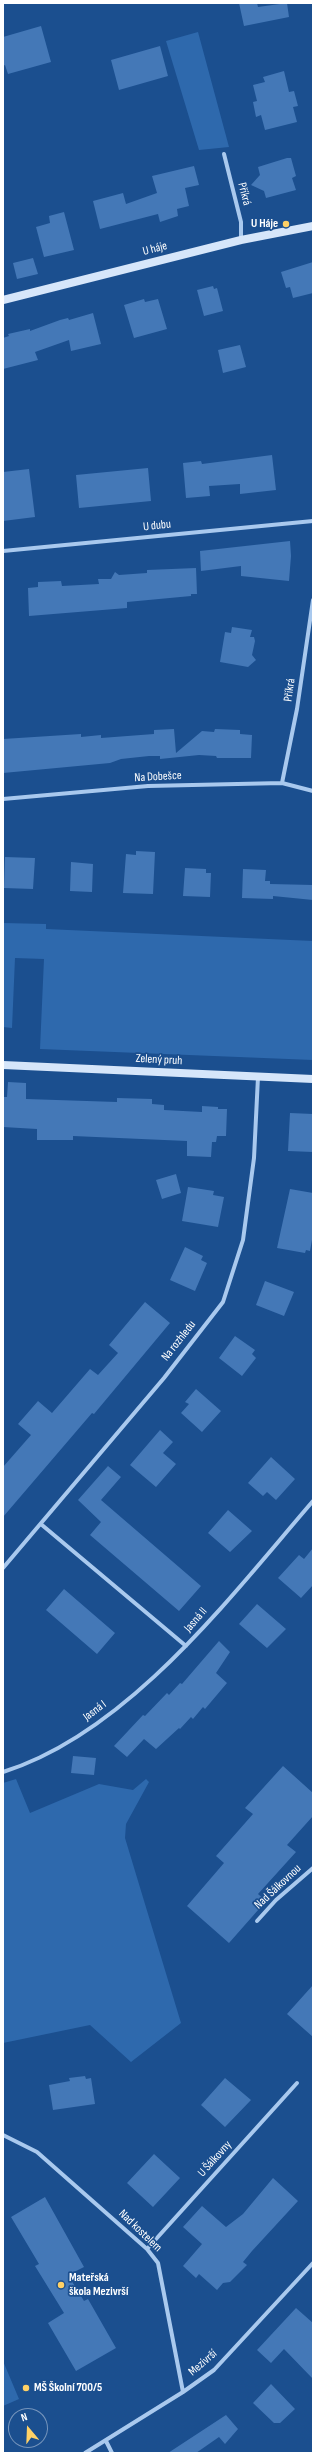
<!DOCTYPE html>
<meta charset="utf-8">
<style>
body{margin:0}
#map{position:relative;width:316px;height:2456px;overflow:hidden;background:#1b4f8f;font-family:"Sofia Sans Condensed",sans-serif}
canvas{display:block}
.frame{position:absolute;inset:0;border:4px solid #fff;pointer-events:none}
.north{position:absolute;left:8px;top:2408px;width:40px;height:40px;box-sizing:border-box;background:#1b4f8f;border:1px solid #7695bc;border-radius:50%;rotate:341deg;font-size:11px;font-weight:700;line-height:16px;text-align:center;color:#fff}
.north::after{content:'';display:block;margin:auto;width:14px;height:18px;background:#ffd166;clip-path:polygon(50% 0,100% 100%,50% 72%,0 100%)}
</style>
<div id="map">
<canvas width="316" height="2456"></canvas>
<div class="frame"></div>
<div class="north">N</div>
</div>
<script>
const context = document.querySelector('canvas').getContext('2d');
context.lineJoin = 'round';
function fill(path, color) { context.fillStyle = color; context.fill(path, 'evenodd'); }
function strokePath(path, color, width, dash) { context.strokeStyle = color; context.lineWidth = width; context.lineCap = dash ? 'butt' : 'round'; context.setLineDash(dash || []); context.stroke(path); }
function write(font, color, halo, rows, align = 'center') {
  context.font = font + ' "Sofia Sans Condensed",sans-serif'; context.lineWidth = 3.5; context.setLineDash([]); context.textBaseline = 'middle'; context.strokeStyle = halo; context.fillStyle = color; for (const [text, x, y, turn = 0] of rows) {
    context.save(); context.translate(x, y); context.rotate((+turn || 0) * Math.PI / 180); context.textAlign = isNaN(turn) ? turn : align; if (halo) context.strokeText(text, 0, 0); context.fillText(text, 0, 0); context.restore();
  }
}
const green = new Path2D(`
 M 198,32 L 229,147 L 199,150 L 166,41 Z
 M 3,923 L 46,924 L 46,929 L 313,941 L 313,1060 L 40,1049 L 44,959 L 15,958 L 12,1028 L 3,1027 Z
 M 16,1779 L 30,1813 L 99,1784 L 133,1790 L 146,1779 L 149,1782 L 126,1824 L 125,1838 L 181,2023 L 131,2062 L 90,2025 L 3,2043 L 3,1783 Z
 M 3,2361 L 19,2399 L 3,2406 Z`);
const building = new Path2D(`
 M 239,3 L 257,3 L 258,7 L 287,3 L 289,17 L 244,26 Z
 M 41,26 L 51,62 L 8,74 L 5,65 L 3,66 L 3,37 Z
 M 160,46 L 168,76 L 119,90 L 111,60 Z
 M 284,71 L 289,92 L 294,91 L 298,106 L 293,107 L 297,122 L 265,130 L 261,115 L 256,117 L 253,102 L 257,101 L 253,85 L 265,82 L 263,77 Z
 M 287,158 L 291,158 L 296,176 L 292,178 L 296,190 L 266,198 L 264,191 L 251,185 L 260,175 L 258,167 Z
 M 194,166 L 199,185 L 185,188 L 189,206 L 177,209 L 178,216 L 160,222 L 158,214 L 100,229 L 93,201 L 123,193 L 126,204 L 157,193 L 152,176 Z
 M 64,212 L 74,250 L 44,257 L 36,227 L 50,223 L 49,216 Z
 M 33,258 L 38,274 L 17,279 L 13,263 Z
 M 313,262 L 313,293 L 293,298 L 290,287 L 286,288 L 281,272 Z
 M 213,286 L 214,289 L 217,288 L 223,311 L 204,316 L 197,290 Z
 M 144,299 L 145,302 L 158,299 L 167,329 L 134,338 L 124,305 Z
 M 93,313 L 101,344 L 71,351 L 69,340 L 35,352 L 38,360 L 3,369 L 3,338 L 9,336 L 8,334 L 30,329 L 30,331 L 60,320 L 68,318 L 69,320 Z
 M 240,345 L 246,367 L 223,373 L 218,350 Z
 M 272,455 L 276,490 L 240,494 L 240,484 L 209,486 L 210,496 L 186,498 L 183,463 L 201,461 L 202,464 Z
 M 148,468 L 151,501 L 79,508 L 76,475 Z
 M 29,469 L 35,517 L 3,521 L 3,472 Z
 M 290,541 L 291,556 L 289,581 L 241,576 L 241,566 L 201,571 L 200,551 Z
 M 196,568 L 197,594 L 191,594 L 191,596 L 127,602 L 127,608 L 29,616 L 28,588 L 38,587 L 38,582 L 61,581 L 62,586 L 99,584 L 98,579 L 111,579 L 115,572 L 119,575 L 147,573 L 147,570 Z
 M 232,627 L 252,630 L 250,637 L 254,637 L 255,641 L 252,655 L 256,660 L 248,667 L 220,662 L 225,632 L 231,633 Z
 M 174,729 L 176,753 L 202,731 L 214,732 L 215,729 L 240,730 L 240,734 L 252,735 L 251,758 L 217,758 L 216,756 L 199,755 L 160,759 L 160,756 L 149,756 L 121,759 L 110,763 L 3,773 L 3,739 L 81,734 L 81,737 L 101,735 L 101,738 L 154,734 L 154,730 Z
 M 136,851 L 155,852 L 153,894 L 123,893 L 126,854 L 136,855 Z
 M 5,857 L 35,858 L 33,889 L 4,888 Z
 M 71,862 L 93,864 L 92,892 L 70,891 Z
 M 185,868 L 206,869 L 206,873 L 211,873 L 210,897 L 183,896 Z
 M 243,869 L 266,870 L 265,881 L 270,881 L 270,884 L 313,885 L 313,900 L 273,896 L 273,899 L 242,898 Z
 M 8,1082 L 26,1083 L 26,1099 L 117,1102 L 117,1098 L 152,1099 L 152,1104 L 164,1105 L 164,1110 L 202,1112 L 202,1106 L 218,1107 L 218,1109 L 227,1109 L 226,1136 L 217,1136 L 216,1142 L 212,1142 L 211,1157 L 187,1156 L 187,1141 L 73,1136 L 73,1140 L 37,1140 L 37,1129 L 3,1127 L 3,1097 L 7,1097 Z
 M 290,1113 L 313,1114 L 313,1152 L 288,1151 Z
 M 176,1174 L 181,1193 L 162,1199 L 156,1180 Z
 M 188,1187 L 214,1191 L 213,1195 L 224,1197 L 218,1227 L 182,1221 Z
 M 290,1189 L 313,1193 L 313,1234 L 310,1251 L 306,1250 L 305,1253 L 277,1248 Z
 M 185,1247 L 203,1256 L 201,1260 L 207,1263 L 195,1291 L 170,1280 Z
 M 265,1281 L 294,1292 L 284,1316 L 256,1305 Z
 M 145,1302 L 170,1323 L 94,1414 L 92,1413 L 3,1517 L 3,1467 L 31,1435 L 18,1424 L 38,1401 L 52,1413 L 90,1369 L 98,1375 L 118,1353 L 109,1345 Z
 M 235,1336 L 255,1350 L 252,1354 L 256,1358 L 242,1376 L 219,1358 Z
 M 196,1389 L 221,1411 L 202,1432 L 181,1413 L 189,1404 L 185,1402 Z
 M 160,1430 L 173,1442 L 163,1453 L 176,1464 L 156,1487 L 130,1465 Z
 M 271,1457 L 295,1479 L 276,1500 L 267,1492 L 263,1496 L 248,1483 Z
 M 108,1466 L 121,1477 L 101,1500 L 201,1586 L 179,1611 L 90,1535 L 101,1522 L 78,1500 Z
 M 228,1510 L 252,1531 L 230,1552 L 208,1533 Z
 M 313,1548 L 313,1585 L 301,1598 L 278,1578 L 299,1555 L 304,1559 Z
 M 64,1589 L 115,1633 L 97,1654 L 46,1610 Z
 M 257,1604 L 286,1629 L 267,1648 L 239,1624 Z
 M 219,1641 L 230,1652 L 216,1673 L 227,1683 L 205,1709 L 203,1707 L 193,1719 L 191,1717 L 180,1729 L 179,1728 L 156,1749 L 144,1739 L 127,1757 L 114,1746 L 143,1715 L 145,1716 L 167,1693 L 169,1695 L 180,1683 L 182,1684 Z
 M 73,1756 L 96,1758 L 94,1775 L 71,1773 Z
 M 283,1766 L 313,1793 L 313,1816 L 287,1845 L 296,1852 L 258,1894 L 266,1901 L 229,1943 L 187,1906 L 224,1863 L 216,1856 L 253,1814 L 245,1808 Z
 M 313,1985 L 313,2037 L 287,2014 Z
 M 85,2076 L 86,2079 L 91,2078 L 95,2104 L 53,2110 L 49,2085 L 70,2081 L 69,2078 Z
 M 225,2078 L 251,2100 L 225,2127 L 201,2105 Z
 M 154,2154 L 180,2178 L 153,2207 L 127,2183 Z
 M 273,2178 L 298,2201 L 252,2251 L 243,2262 L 247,2265 L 230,2282 L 223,2283 L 217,2290 L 199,2274 L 196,2278 L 183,2266 L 202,2244 L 183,2227 L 202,2206 L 226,2227 L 243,2214 Z
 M 45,2197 L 84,2267 L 68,2275 L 84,2301 L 88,2299 L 116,2348 L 76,2371 L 48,2323 L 64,2313 L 35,2266 L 39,2264 L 11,2217 Z
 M 296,2308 L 313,2323 L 313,2379 L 284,2349 L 271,2363 L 257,2350 Z
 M 271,2384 L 295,2409 L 280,2423 L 274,2423 L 253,2403 Z
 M 226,2415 L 238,2429 L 225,2444 L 219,2437 L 196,2453 L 168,2453 Z`);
const street = new Path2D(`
 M 224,154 L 241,222 L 241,240
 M 3,551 L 313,521
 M 282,783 L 297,709 L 313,600
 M 3,799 L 148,786 L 282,783 L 313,791
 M 42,1525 L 186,1646
 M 3,1568 L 164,1378 L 223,1302 L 243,1240 L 254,1158 L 258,1077
 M 3,1772 C 128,1733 230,1597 313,1501
 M 257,1921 L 276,1900 L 313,1868
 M 3,2135 L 37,2152 L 147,2249 L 158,2263 L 183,2392
 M 147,2249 L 297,2083
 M 106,2441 L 112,2453
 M 85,2453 L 183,2392 L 214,2370 L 313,2263`);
const secondary = new Path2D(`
 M 3,300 L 241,240 L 313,226
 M 3,1065 L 313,1079`);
const markers = [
 [286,224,4,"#ffd166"],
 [61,2285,4,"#ffd166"],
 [26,2388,4,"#ffd166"]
];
const streetNames = [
 ["Příkrá",244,194,76],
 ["U háje",155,249,-14],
 ["U dubu",157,526,-6],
 ["Příkrá",290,690,-82],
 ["Na Dobešce",158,777,-3],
 ["Zelený pruh",159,1060,3],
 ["Na rozhledu",179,1341,-52],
 ["Jasná II",196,1620,-49],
 ["Jasná I",95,1711,-37],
 ["Nad Šálkovnou",278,1887,-43],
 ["U Šálkovny",215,2159,-48],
 ["Nad kostelem",140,2231,44],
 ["Mezivrší",203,2363,-41]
];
const poiNames = [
 ["U Háje",278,224,"right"],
 ["Mateřská",69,2278],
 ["škola Mezivrší",69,2292],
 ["MŠ Školní 700/5",34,2388]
];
fill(green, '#2e69ad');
fill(building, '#4478b7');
strokePath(street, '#a9c9ee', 4);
strokePath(secondary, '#d6e6fa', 8);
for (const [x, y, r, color] of markers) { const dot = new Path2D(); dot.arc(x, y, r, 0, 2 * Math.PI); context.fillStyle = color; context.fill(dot); strokePath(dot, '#1b4f8f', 1.5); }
write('12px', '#fff', '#1b4f8f', streetNames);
write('bold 12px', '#fff', '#1b4f8f', poiNames, 'left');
</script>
